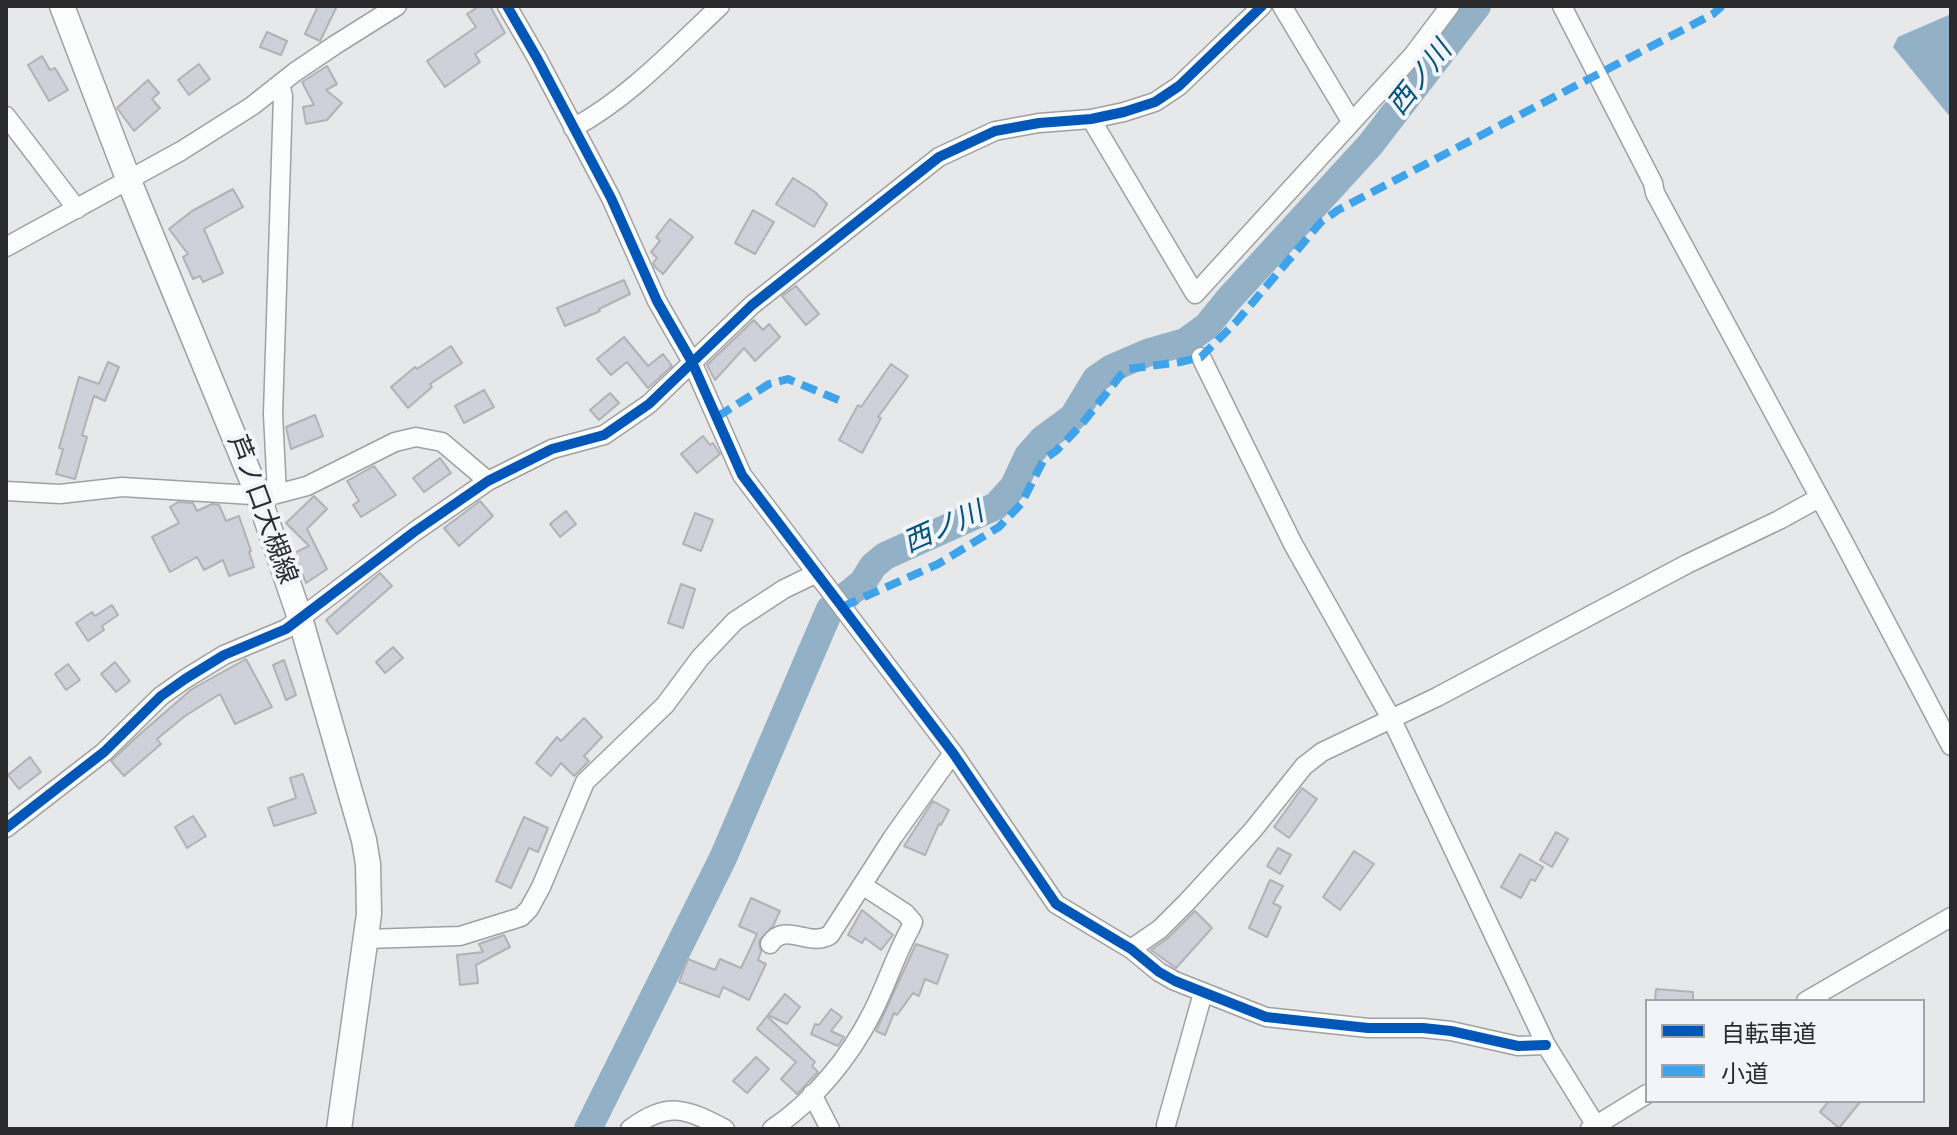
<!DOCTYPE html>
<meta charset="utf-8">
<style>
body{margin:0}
#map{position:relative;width:1957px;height:1135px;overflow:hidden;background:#e7e8ea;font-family:"Roboto Condensed","Noto Sans JP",sans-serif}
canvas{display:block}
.frame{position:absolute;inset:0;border:8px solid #2b2b2d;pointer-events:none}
.legend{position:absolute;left:1645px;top:999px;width:280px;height:104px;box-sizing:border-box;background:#f3f4f9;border:2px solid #a3a4a7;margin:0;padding:10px 14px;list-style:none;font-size:24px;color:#2b2b2d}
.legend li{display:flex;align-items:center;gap:16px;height:40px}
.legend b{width:40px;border:2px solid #a3a4a7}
</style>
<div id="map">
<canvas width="1957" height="1135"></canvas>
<div class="frame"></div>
<ul class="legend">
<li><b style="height:10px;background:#0057b8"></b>自転車道</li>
<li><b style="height:10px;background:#3ea3eb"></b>小道</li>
</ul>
</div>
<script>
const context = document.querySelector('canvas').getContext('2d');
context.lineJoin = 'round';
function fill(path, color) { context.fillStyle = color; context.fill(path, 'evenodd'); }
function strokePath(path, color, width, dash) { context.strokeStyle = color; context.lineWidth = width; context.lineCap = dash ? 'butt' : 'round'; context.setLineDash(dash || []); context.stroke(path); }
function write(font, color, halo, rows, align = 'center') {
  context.font = font + ' "Roboto Condensed","Noto Sans JP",sans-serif'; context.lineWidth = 8; context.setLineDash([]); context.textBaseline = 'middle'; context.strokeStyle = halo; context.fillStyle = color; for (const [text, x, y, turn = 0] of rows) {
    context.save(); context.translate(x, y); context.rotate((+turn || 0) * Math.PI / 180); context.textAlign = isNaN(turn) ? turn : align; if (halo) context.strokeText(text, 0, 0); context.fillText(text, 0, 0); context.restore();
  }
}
const water = new Path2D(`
 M 1951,14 L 1951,118 L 1893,47 L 1898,37 Z`);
const river = new Path2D(`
 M 588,1129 L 723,858 L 830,609 L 863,582 L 873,566 L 885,556 L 996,506 L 1014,486 L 1028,456 L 1043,439 L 1073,417 L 1096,379 L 1112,368 L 1147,353 L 1185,342 L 1207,326 L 1228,300 L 1370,145 L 1477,6`);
const building = new Path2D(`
 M 318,6 L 337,6 L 320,41 L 305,34 Z
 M 479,6 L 490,6 L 505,33 L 475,54 L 480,62 L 445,87 L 427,61 L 476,27 L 467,14 Z
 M 267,32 L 287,41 L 281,55 L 260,47 Z
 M 42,56 L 50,70 L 55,68 L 68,90 L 49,101 L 28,65 Z
 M 199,64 L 210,79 L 189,95 L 178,80 Z
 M 327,66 L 337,84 L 326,90 L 342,103 L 327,120 L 306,124 L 303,107 L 314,105 L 302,82 Z
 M 148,80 L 159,93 L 152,99 L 160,108 L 134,131 L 117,108 Z
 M 793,178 L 815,192 L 827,204 L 814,227 L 776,204 Z
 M 233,189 L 243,207 L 204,229 L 223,273 L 203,282 L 200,276 L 193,279 L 183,257 L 188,254 L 169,229 L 192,211 Z
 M 753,210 L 774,222 L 755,254 L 735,243 Z
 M 670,219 L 693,237 L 663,274 L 655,267 L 653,263 L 657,258 L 651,252 L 660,241 L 656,237 Z
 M 624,280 L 630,294 L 599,309 L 600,311 L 565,326 L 557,308 Z
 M 796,286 L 819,314 L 806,325 L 782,296 Z
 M 754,320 L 763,330 L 769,324 L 780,337 L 755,361 L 744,348 L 715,380 L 707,365 Z
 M 624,337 L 648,366 L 663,354 L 672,366 L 648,388 L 627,362 L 611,375 L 597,359 Z
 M 451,346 L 462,363 L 430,384 L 432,387 L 408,408 L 391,387 L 415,367 L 417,369 Z
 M 108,362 L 119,367 L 105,401 L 94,396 L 82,435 L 87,437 L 75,479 L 56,474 L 63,449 L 59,448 L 79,377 L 99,384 Z
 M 891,364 L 908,376 L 878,417 L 881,418 L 862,453 L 839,440 L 858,405 L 861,407 Z
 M 484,390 L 494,407 L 464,423 L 455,406 Z
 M 610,393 L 619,403 L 599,420 L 590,410 Z
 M 315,415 L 323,436 L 291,449 L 286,427 Z
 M 703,436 L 710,445 L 713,443 L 720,454 L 697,473 L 681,454 Z
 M 440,458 L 451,473 L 424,492 L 413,478 Z
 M 374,466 L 396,495 L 361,517 L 353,505 L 359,501 L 347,481 Z
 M 314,496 L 327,509 L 307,529 L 327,569 L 306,583 L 294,553 L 309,546 L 286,523 Z
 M 480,501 L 493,516 L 459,546 L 444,528 Z
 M 178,502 L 193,503 L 197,511 L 212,504 L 219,505 L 226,521 L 239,516 L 251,551 L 249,552 L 254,567 L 229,576 L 223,560 L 204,570 L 197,557 L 170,572 L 152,537 L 179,523 L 170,507 Z
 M 566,511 L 576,524 L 560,537 L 550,524 Z
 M 695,513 L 713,520 L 701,551 L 683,544 Z
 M 380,573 L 392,586 L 337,634 L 326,620 Z
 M 681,584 L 695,589 L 683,628 L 668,623 Z
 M 112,605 L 118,615 L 102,626 L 104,630 L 88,641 L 76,623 L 92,612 L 95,616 Z
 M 393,647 L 403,658 L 385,673 L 376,662 Z
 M 246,659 L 272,707 L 235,724 L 220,694 L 185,716 L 157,739 L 161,744 L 124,776 L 111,761 L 140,734 L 192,689 Z
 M 284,660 L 296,695 L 286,700 L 273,665 Z
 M 115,662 L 130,681 L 116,692 L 101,674 Z
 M 68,664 L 80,680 L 66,690 L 55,674 Z
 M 584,718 L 602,737 L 584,756 L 589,761 L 574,776 L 561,763 L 551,776 L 536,763 L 557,737 L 561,741 Z
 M 30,757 L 41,772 L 19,789 L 8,775 Z
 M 303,774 L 316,813 L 274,826 L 268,808 L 296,798 L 290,778 Z
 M 1302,788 L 1317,799 L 1289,838 L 1274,827 Z
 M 933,801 L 949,810 L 941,825 L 939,824 L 925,855 L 904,846 Z
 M 193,816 L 206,836 L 187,848 L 175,827 Z
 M 524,817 L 548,828 L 538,852 L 529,848 L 511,888 L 496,881 Z
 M 1556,832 L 1568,839 L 1552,867 L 1540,860 Z
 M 1278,848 L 1291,855 L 1280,874 L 1267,866 Z
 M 1354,851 L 1374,864 L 1340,910 L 1323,897 Z
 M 1520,854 L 1543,867 L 1535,881 L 1531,879 L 1521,898 L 1501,887 Z
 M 1270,880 L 1283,886 L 1273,903 L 1281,907 L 1267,937 L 1249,928 Z
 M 751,898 L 780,911 L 773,926 L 759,941 L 761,952 L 758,960 L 766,964 L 749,1000 L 723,987 L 719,997 L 679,982 L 688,959 L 715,970 L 720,959 L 741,968 L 757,934 L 739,926 Z
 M 862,910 L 893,935 L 881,950 L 865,938 L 862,943 L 848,935 Z
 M 1195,911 L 1212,928 L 1176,968 L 1151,950 L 1168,938 Z
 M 504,935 L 510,947 L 476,965 L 478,983 L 460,985 L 457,955 L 483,952 L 479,944 Z
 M 916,944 L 948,955 L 937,984 L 925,979 L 919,996 L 913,993 L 897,1015 L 894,1013 L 885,1035 L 876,1031 Z
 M 1656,989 L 1693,992 L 1693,1001 L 1655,1001 Z
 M 785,994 L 800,1007 L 787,1024 L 768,1015 Z
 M 831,1009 L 842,1017 L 831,1031 L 844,1037 L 838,1046 L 811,1034 L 815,1024 L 819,1025 Z
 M 767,1016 L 815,1062 L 812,1066 L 818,1072 L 797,1094 L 781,1079 L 796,1062 L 757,1029 Z
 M 756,1057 L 769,1069 L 747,1093 L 733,1081 Z
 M 1829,1101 L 1861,1101 L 1839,1128 L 1820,1112 Z`);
const minor = new Path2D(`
 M 507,6 L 537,58 L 611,198 L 657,301 L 692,362 L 742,475 L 953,753 L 1056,904 L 1131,949 L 1159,972 L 1175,981 L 1266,1017 L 1368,1028 L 1423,1028 L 1451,1031 L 1518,1046 L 1546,1045
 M 1282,6 L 1351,121
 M 1562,6 L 1653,183 L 1655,193 L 1842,539 L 1951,746
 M 6,116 L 77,209
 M 1091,119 L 1195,294 L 1413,55 L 1450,6
 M 573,128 C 629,98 674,49 720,6
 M 6,247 L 181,151 L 252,106 L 295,72 L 335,45 L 397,6
 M 1201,357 L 1293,544 L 1392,720 L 1546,1045 L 1598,1129
 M 6,491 L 60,494 L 122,487 L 269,496 L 307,486 L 395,442 L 416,437 L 442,442 L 488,481
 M 277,494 L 273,414 L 283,96 L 280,84
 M 6,828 L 104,752 L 161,696 L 185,679 L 224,655 L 286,629 L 414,532 L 488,481 L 552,449 L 604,435 L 649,404 L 752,305 L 939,157 L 995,131 L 1039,123 L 1091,119 L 1124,112 L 1155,102 L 1179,86 L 1262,6
 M 366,939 L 460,936 L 521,917 L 529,909 L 541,887 L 585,782 L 665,705 L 700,658 L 735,621 L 784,589 L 815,574
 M 770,944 C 785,921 809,948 830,935 L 893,837 L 953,753
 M 1131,949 L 1160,929 L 1187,902 L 1253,830 L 1304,766 L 1322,752 L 1437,697 L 1687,564 L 1779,520 L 1819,498
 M 1806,1001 L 1951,917
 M 812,1094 L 830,1129
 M 1166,1125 L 1203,993
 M 630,1129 C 668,1101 685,1108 725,1129
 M 772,1129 C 813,1102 850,1057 872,1013 C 886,986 895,956 910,929 L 913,922 L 905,913 L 862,885
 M 1590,1129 L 1647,1094`);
const major = new Path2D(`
 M 62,6 L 129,181 L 258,495 L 300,618 L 364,840 L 368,864 L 369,914 L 339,1129`);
const quiet = new Path2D(`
 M 717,417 L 769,384 L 788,379 L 846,403
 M 842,607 L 938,564 L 999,527 L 1021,504 L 1044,459 L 1056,451 L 1081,425 L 1120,376 L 1128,369 L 1180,362 L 1201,357 L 1237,321 L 1321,222 L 1338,210 L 1713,14 L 1722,6`);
const cycleway = new Path2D(`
 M 507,6 L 537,58 L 611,198 L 657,301 L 692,362 L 742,475 L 953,753 L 1056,904 L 1131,949 L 1159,972 L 1175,981 L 1266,1017 L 1368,1028 L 1423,1028 L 1451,1031 L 1518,1046 L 1546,1045
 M 6,828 L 104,752 L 161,696 L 185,679 L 224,655 L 286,629 L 414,532 L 488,481 L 552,449 L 604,435 L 649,404 L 752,305 L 939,157 L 995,131 L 1039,123 L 1091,119 L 1124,112 L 1155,102 L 1179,86 L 1262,6`);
const streetNames = [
 ["芦ノ口大槻線",261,510,70]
];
const waterNames = [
 ["西ノ川",1421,79,-52],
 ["西ノ川",944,529,-24]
];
fill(water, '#92b1c6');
strokePath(river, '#92b1c6', 28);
fill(building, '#ced0da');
strokePath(building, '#b2b2b4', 2);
strokePath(minor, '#a0a0a2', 21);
strokePath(major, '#a0a0a2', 27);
strokePath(minor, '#fbfcfc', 18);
strokePath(major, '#fbfcfc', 24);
strokePath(quiet, '#3ea3eb', 8, [16, 8]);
strokePath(cycleway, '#0057b8', 10);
write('26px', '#2b2b2d', '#f3f4f9', streetNames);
write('italic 28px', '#00537a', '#f3f4f9', waterNames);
</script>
